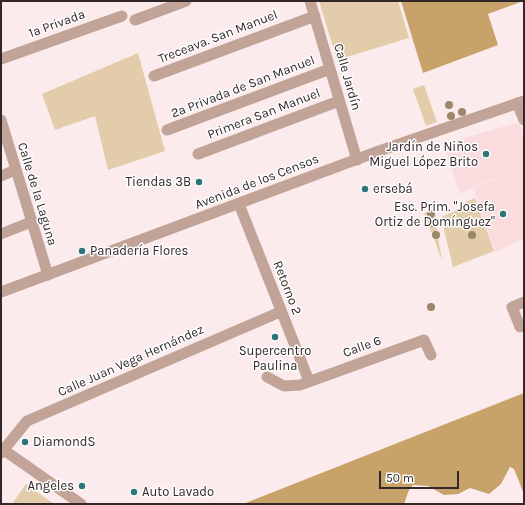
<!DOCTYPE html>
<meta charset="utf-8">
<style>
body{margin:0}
#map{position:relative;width:525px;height:505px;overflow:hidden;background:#fcebec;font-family:Karla,sans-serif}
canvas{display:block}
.frame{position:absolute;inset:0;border:2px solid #322829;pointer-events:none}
.scale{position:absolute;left:379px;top:471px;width:80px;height:18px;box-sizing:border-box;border:2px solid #322829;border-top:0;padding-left:5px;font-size:12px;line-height:14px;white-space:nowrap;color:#322829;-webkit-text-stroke:3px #fdfdfd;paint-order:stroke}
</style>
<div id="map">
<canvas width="525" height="505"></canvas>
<div class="frame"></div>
<div class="scale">50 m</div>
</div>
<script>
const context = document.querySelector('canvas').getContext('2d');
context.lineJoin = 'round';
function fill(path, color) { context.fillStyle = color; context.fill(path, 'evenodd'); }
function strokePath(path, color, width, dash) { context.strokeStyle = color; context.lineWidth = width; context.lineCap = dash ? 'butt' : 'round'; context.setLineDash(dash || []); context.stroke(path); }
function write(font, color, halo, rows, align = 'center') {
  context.font = font + ' Karla,sans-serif'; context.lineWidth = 3; context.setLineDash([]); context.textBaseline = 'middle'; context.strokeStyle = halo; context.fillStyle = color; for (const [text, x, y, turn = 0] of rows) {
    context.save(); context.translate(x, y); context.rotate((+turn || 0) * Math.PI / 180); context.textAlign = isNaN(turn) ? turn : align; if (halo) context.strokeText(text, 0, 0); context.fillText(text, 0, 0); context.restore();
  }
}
const built = new Path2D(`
 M 519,122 L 524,135 L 524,239 L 495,252 L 474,189 L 517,168 L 460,194 L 444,144 Z`);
const green = new Path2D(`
 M 319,1 L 398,1 L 409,38 L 337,60 Z
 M 138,53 L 165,151 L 108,170 L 95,116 L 55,130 L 42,94 Z
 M 424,85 L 437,122 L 426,126 L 413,89 Z
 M 475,198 L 494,251 L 453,267 L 441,217 L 462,208 L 461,204 Z
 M 433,210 L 442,260 L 424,213 Z
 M 26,484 L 54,504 L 12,504 Z`);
const forest = new Path2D(`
 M 401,1 L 523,1 L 488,14 L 498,45 L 423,73 Z
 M 524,393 L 524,494 L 514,469 L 510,467 L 501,484 L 489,494 L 470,488 L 458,494 L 444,495 L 428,486 L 413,485 L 409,490 L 404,504 L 243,504 Z`);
const minor = new Path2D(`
 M 310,1 L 357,160
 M 135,20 L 186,1
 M 1,59 L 122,16
 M 154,76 L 315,16
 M 517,103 L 524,120
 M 1,120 L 48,275
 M 167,130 L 330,69
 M 198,154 L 339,101
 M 1,176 L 15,170
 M 239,204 L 309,381
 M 1,234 L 31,222
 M 520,327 L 512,307 L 524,302
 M 267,377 L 284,386 L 300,385 L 424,340 L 431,355
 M 1,453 L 27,421 L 280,312`);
const tertiary = new Path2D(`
 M 1,292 L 379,151 L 524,101
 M 1,448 L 81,504`);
const trees = [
 [449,105],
 [462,112],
 [451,116],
 [431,214],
 [432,223],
 [469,223],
 [436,235],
 [472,235],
 [431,307]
];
const markers = [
 [486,154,4,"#2c767a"],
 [199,182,4,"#2c767a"],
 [365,189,4,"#2c767a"],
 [503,214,4,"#2c767a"],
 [82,251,4,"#2c767a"],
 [275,337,4,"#2c767a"],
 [25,442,4,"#2c767a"],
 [82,486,4,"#2c767a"],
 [134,492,4,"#2c767a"]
];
const streetNames = [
 ["1a Privada",57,24,-20],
 ["Treceava. San Manuel",218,37,-21],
 ["Calle Jardín",347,77,74],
 ["2a Privada de San Manuel",243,87,-21],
 ["Primera San Manuel",264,114,-21],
 ["Avenida de los Censos",257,182,-21],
 ["Calle de la Laguna",37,194,73],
 ["Retorno 2",287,288,69],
 ["Calle 6",362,347,-20],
 ["Calle Juan Vega Hernández",131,361,-24]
];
const poiNames = [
 ["Jardín de Niños",478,147],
 ["Miguel López Brito",478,162],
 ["Tiendas 3B",191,182],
 ["ersebá",373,189,"left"],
 ["Esc. Prim. \"Josefa",495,207],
 ["Ortiz de Domínguez\"",495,222],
 ["Panadería Flores",90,251,"left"],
 ["Supercentro",275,351,"center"],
 ["Paulina",275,366,"center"],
 ["DiamondS",33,442,"left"],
 ["Angeles",74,486],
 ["Auto Lavado",142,492,"left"]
];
fill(built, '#fadcdf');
fill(green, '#e3cca9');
fill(forest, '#c7a36a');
strokePath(minor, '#c1a497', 11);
strokePath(tertiary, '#c1a497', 11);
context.fillStyle = '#9c866c';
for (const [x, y] of trees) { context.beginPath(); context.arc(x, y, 4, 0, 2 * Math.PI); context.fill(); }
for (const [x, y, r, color] of markers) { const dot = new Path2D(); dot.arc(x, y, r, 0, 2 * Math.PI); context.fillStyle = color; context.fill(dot); strokePath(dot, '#fdfdfd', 1.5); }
write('13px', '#322829', '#fdfdfd', streetNames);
write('13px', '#322829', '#fdfdfd', poiNames, 'right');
</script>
